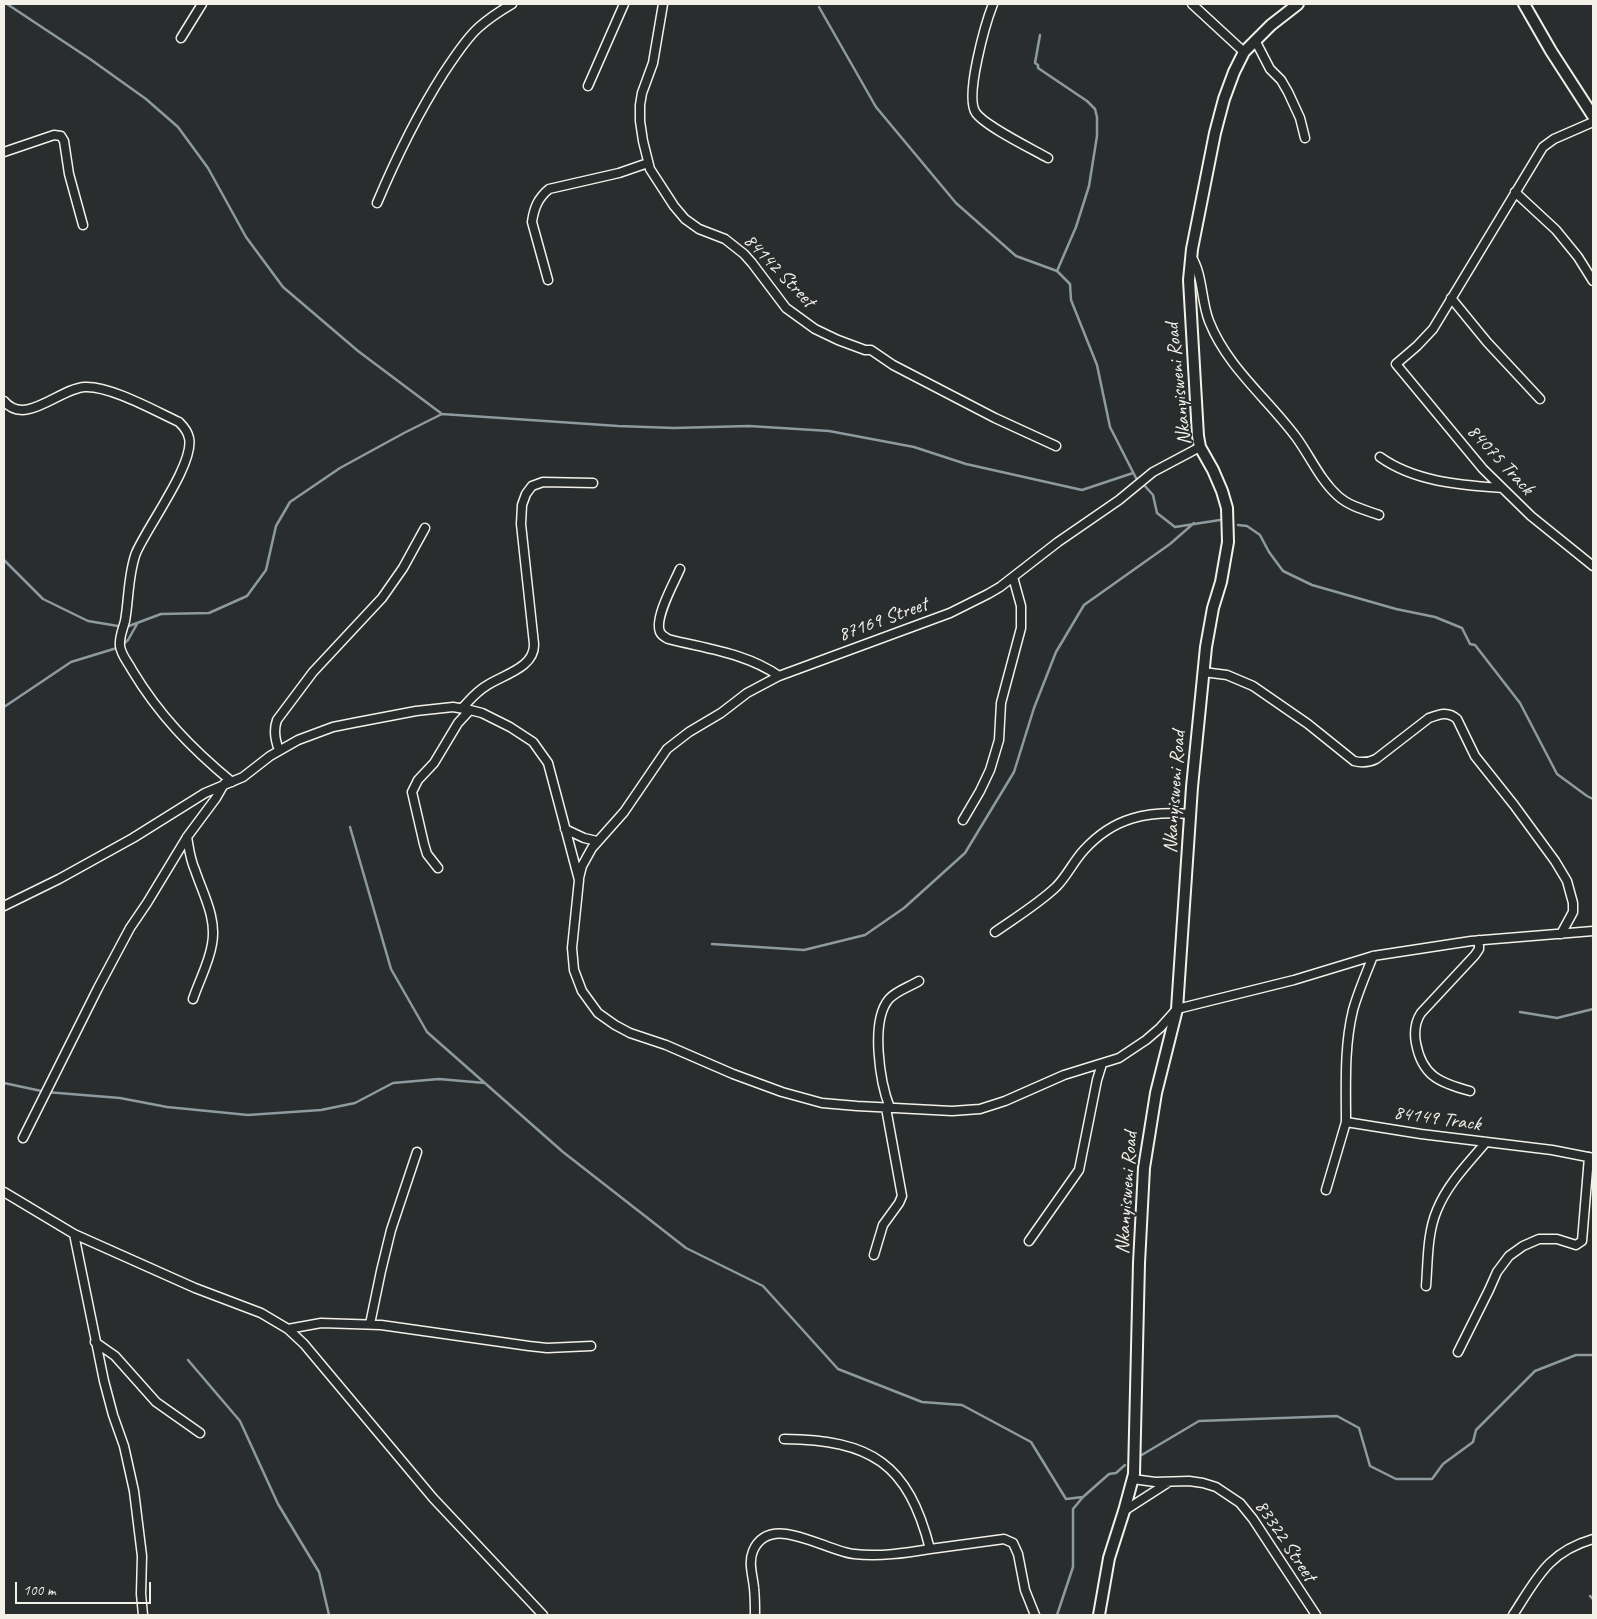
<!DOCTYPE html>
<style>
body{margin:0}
#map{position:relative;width:1597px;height:1619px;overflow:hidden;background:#2a2d2e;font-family:Caveat,sans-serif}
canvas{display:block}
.frame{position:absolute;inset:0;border:5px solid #f4f1e8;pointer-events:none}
.scale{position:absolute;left:15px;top:1582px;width:136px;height:22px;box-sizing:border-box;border:2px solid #f4f1e8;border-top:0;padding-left:6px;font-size:15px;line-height:18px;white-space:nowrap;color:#f4f1e8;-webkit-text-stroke:4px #2a2d2e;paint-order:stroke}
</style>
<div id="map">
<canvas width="1597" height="1619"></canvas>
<div class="frame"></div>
<div class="scale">100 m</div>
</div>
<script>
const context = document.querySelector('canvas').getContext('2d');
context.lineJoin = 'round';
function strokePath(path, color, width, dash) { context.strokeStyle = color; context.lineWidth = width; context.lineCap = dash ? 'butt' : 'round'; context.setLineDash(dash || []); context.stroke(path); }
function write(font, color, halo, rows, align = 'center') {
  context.font = font + ' Caveat,sans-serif'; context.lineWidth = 4; context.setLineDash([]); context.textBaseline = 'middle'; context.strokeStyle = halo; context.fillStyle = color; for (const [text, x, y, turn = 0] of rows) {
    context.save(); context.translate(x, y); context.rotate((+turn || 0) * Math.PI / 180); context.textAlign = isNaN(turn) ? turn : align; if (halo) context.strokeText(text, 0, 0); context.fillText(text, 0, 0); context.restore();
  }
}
const stream = new Path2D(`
 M 7,4 L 90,59 L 146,99 L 178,127 L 208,168 L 246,237 L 283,287 L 358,351 L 442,414
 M 819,7 L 876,107 L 956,203 L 1016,256 L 1057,271
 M 1040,35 L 1035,63 L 1038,65 L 1038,68 L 1087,101 L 1095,109 L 1097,117 L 1097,136 L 1089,186 L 1076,227 L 1057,271 L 1070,284 L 1071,300 L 1097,365 L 1110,427 L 1136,478
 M 1144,485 L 1153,495 L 1157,513 L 1175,527 L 1220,520
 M 1238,525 L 1247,526 L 1260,535 L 1269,552 L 1283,571 L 1312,585 L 1396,609 L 1435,617 L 1462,628 L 1470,644 L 1475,645 L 1520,703 L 1557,774 L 1587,796 L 1593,799
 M 4,560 L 43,599 L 88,621 L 118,626
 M 129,626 L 161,614 L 209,613 L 247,596 L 266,570 L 276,526 L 290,502 L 340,468 L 404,433 L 442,414 L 618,426 L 674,428 L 749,426 L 829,431 L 914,447 L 966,464 L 1082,490 L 1133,473
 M 4,707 L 71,662 L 120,647 L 128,640 L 137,624
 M 350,827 L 391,969 L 427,1032 L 563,1152 L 686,1248 L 763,1286 L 838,1369 L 922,1402 L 962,1405 L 1031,1442 L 1066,1499 L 1083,1497
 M 712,944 L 804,950 L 865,935 L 904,908 L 965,853 L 1014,772 L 1034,708 L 1056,652 L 1084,605 L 1170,544 L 1194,523
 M 1520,1012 L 1557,1018 L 1593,1009
 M 4,1083 L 46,1092 L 120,1098 L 167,1107 L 248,1115 L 321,1110 L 355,1103 L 393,1083 L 439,1079 L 485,1083
 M 188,1360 L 240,1421 L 278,1504 L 319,1572 L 329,1615
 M 1140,1456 L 1199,1421 L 1337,1416 L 1359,1428 L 1370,1466 L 1396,1479 L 1432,1479 L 1443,1464 L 1473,1442 L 1476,1430 L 1535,1371 L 1576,1355 L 1593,1355
 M 1590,1596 L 1593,1599
 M 1057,1615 L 1073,1567 L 1073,1509 L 1083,1497 L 1109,1474 L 1116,1473 L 1125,1465`);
const street = new Path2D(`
 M 663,4 L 653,63 L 642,93 L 640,105 L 640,121 L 643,141 L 650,169 L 674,206 L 685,219 L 699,229 L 725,239 L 744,254 L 752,263 L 786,308 L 815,329 L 838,340 L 865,350 L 871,350 L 893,365 L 995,418 L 1056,446
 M 993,4 C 986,22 964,97 976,113 C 985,126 1032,149 1048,158
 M 1192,4 L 1244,52
 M 181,38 L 202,4
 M 1255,40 L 1270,69 L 1281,80 L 1288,92 L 1300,118 L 1305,138
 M 588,86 L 624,4
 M 1593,122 L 1554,139 L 1543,147 L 1433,329 L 1417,346 L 1396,364 L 1483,469 L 1531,516 L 1593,566
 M 4,152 L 54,135 L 61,136 L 64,141 L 69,174 L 83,225
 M 1515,192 L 1556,230 L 1578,257 L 1593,281
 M 377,203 C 396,158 417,115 443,74 C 454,58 464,41 478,28 C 488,19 500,11 512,4
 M 1191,256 C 1203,274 1201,301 1209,321 C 1227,367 1267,398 1296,437 C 1310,456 1320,480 1338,496 C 1349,506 1365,510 1379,515
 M 548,280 L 532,222 C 534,208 538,198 549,189 L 619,173 L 648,163
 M 1451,298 L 1487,342 L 1540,399
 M 4,401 C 25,427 60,388 85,387 C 111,386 155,411 179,422 C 183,426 188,432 189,438 C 195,463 147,527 136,553 C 128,574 129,599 125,621 C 123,629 119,637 120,646 C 121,655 128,662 132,670 C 159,715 191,748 232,782
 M 1380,457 C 1415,482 1461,485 1502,488
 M 680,569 C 674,583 654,618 660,632 C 662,636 665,637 668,639 C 707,649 746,653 779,676
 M 1203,672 L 1227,675 L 1253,686 L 1308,724 L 1354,761 C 1362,763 1368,763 1376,759 L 1429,718 C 1440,714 1448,711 1457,719 L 1475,756 L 1514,805 L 1555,861 L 1567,881 L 1573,903 L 1573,912 L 1561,934
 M 462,708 C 470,700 476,692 486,686 C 502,675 535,668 534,644 L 521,524 L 522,505 L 526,494 L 532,486 L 543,482 L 593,483
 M 279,750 C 275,740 273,731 277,720 L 313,672 L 382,598 L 403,568 L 425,528
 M 963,820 L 980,791 L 990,770 L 999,740 L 1001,703 L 1021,628 L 1021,606 L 1013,577
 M 565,829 L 584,838 L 597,841
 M 187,837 C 189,848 190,859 195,870 C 203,894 217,918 212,944 C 209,963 199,981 193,999
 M 438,868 L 427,854 L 424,844 L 412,792 L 418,780 L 434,763 L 458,723 L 470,710
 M 579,878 L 582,866 L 592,848 L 624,812 L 667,749 L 689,732 L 721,713 L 747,693 L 779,676 L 950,613 L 988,594 L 1000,587 L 1058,542 L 1119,500 L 1153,472 L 1200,447
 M 4,906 L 59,879 L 133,838 L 205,793 L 243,777 L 270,756 L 298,740 L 333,727 L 353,723 L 416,711 L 453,707 L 470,710 L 482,713 L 510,727 L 533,742 L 548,763 L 579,880 L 572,948 L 574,970 L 582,991 L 598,1013 L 615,1025 L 630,1033 L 666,1045 L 733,1074 L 782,1092 L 822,1103 L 857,1106 L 952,1111 L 980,1109 L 1005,1101 L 1064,1075 L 1119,1058 L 1146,1040 L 1160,1028 L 1177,1009 L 1294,980 L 1373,956 L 1471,941 L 1593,931
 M 995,932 C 1015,918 1038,904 1056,887 C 1067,876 1073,862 1084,850 C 1114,817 1147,811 1190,814
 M 1470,1091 C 1440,1083 1422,1076 1416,1043 C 1414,1032 1415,1022 1421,1013 L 1475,955 L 1479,949 L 1479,940
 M 890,1108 C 880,1083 870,1021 889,999 C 896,991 909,987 919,981
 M 1346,1122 C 1346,1085 1344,1047 1353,1010 C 1358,992 1366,974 1373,956
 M 23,1138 L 98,988 L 130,928 L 147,903 L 187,837 L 216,798 L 224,784
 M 1326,1190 L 1346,1122 L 1421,1134 L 1552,1150 L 1593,1158
 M 4,1192 L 74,1234 L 195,1288 L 261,1313 L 288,1329 L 304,1344 L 433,1498 L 543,1615
 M 74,1234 L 104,1381 L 113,1415 L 124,1446 L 134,1491 L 142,1556 L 141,1594 L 143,1615
 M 1029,1241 L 1079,1170 L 1097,1080 L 1102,1064
 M 874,1255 L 883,1225 L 899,1203 L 902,1196 L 886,1108
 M 1426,1286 C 1428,1262 1427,1233 1437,1210 C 1448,1183 1468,1164 1486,1142
 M 370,1324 L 381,1271 L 391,1230 L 417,1152
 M 288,1329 L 321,1323 L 381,1325 L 529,1346 L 547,1348 L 591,1346
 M 95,1342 L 115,1356 L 156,1402 L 200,1433
 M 1458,1352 L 1489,1290 L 1497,1272 L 1509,1256 L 1523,1246 L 1539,1239 L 1557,1239 L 1576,1245 L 1582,1241 L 1589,1157
 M 784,1439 C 871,1440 908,1463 930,1549 L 1004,1539 L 1013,1543 L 1018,1554 L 1025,1590 L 1035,1615
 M 1133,1479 L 1155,1482 L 1189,1481 L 1203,1483 L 1216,1487 L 1240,1503 L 1253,1519 L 1316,1615
 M 1124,1511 L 1169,1482
 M 755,1615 C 755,1606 755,1597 754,1588 C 753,1576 748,1563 753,1551 C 770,1511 827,1552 854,1554 C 879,1557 906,1553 930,1549
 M 1513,1615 C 1537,1578 1548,1552 1593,1539`);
const secondary = new Path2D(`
 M 1524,4 L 1551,51 L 1593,116
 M 1099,1615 L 1109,1558 L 1124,1511 L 1134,1474 L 1139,1263 L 1144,1168 L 1156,1093 L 1177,1009 L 1192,787 L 1206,647 L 1213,608 L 1221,582 L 1228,542 L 1227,508 L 1222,491 L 1213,470 L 1200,447 L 1198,436 L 1189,280 L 1192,249 L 1215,133 L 1224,99 L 1234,72 L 1244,52 L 1271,25 L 1298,4`);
const streetNames = [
 ["84142 Street",779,271,46],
 ["Nkanyisweni Road",1179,384,-96],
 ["84075 Track",1500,460,47],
 ["87169 Street",883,620,-20],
 ["Nkanyisweni Road",1175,792,-86],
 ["84149 Track",1437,1119,8],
 ["Nkanyisweni Road",1127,1193,-86],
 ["83322 Street",1285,1541,56]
];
strokePath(stream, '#8d9b9e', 2.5);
strokePath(street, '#f4f1e8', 11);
strokePath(secondary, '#f4f1e8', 14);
strokePath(street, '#2a2d2e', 8);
strokePath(secondary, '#2a2d2e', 10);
write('20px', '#f4f1e8', '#2a2d2e', streetNames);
</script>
